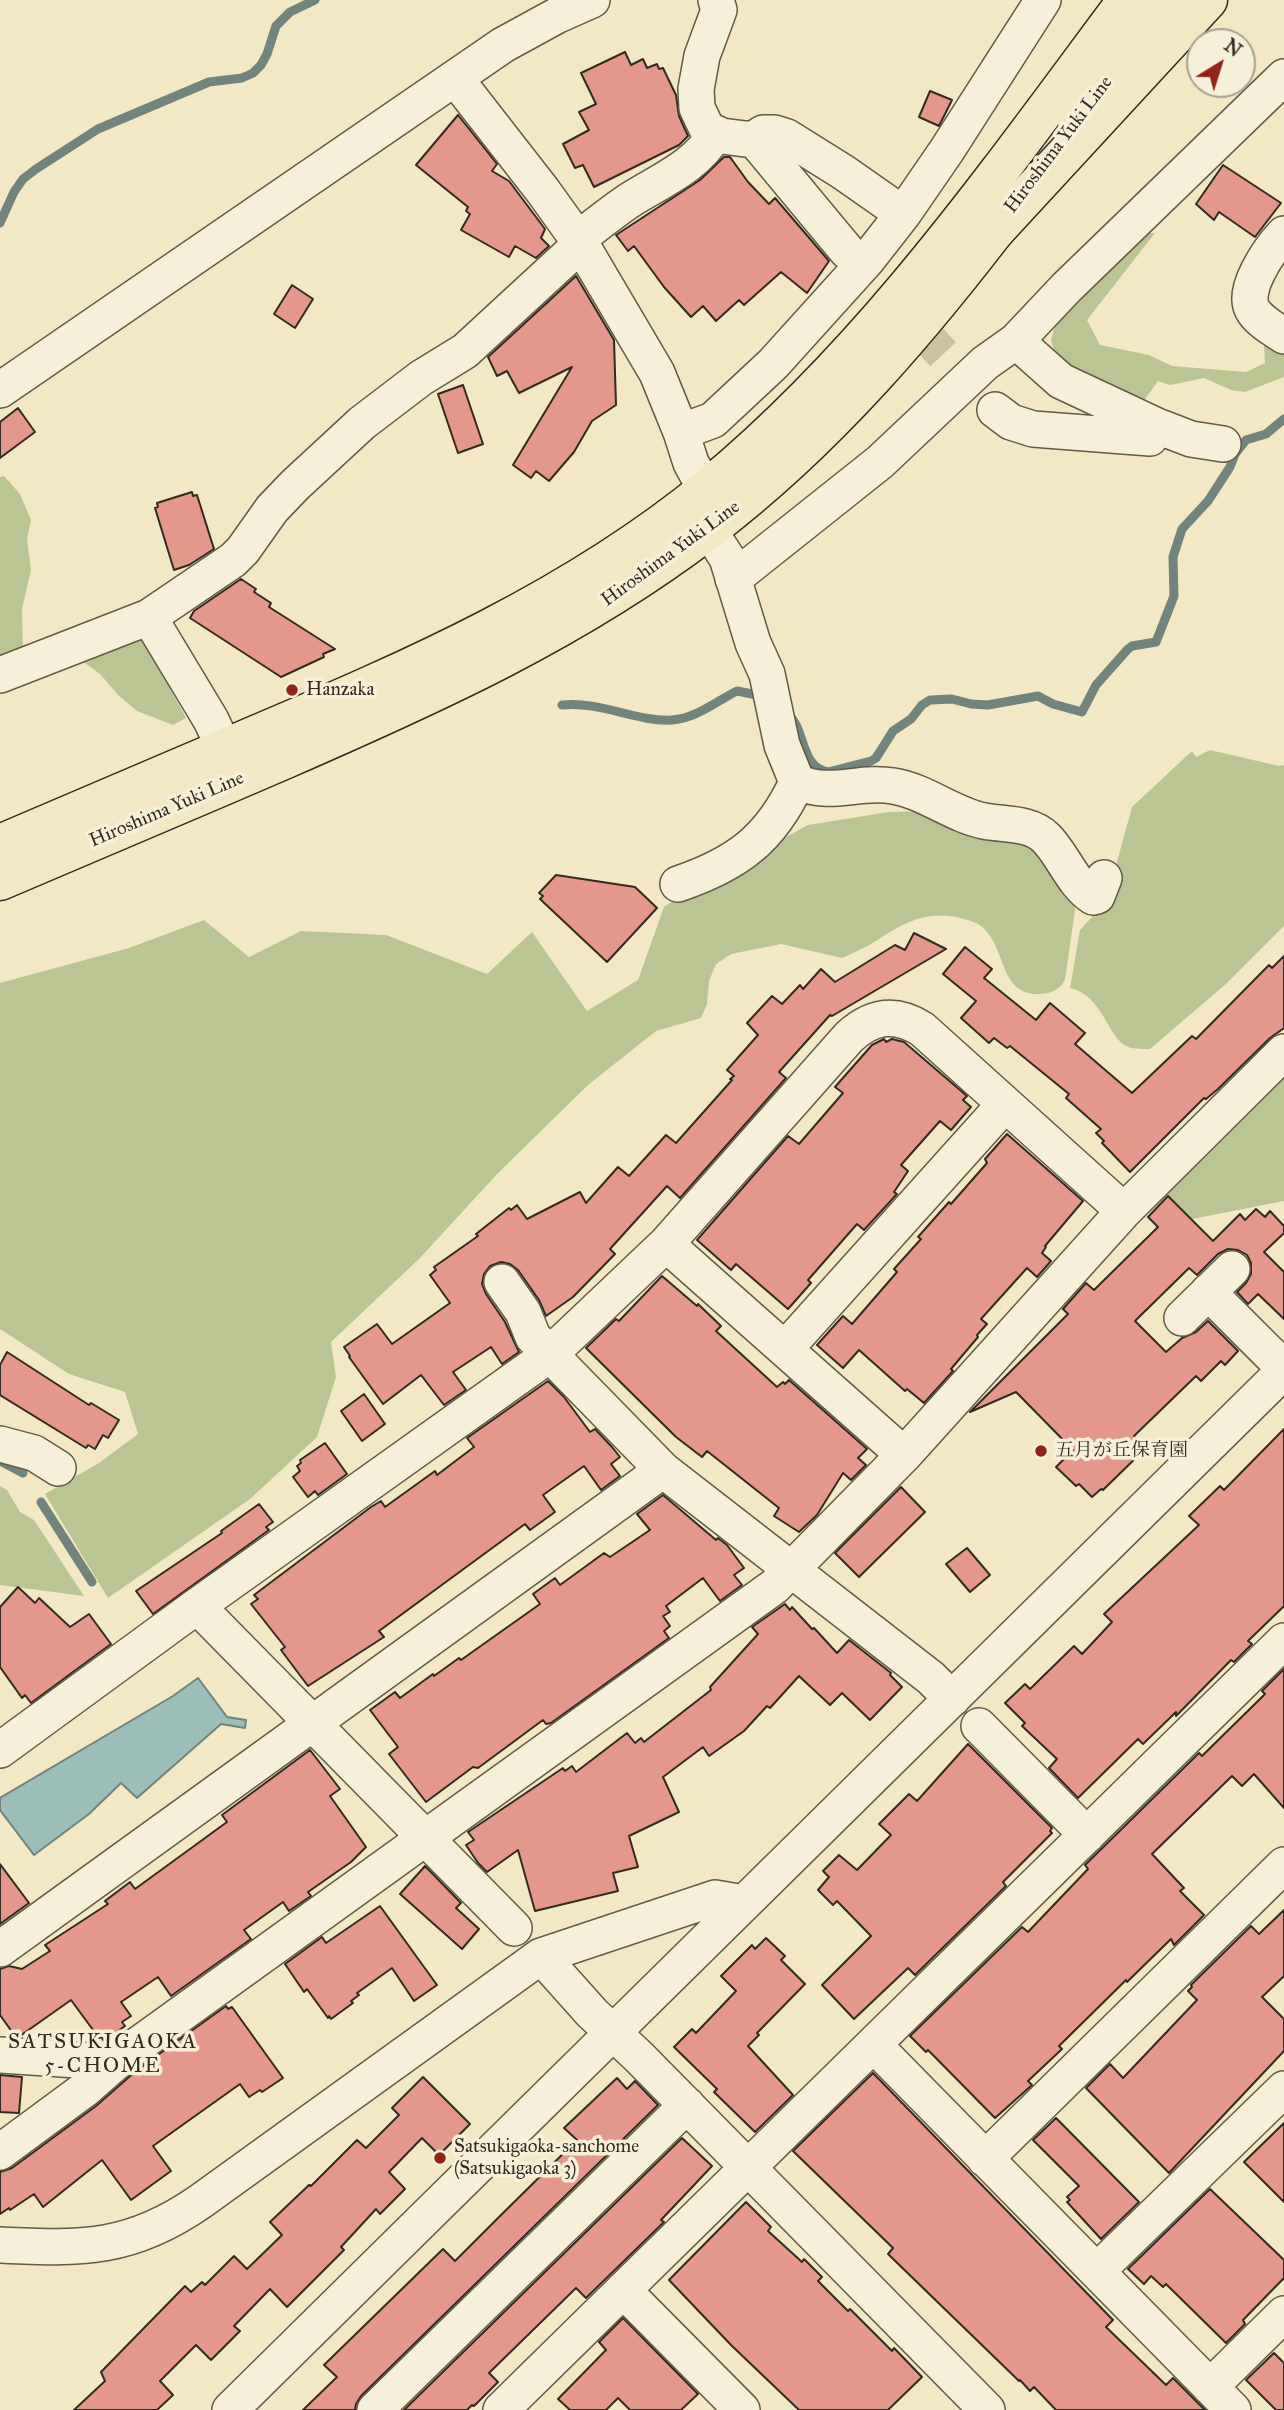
<!DOCTYPE html>
<meta charset="utf-8">
<style>
body{margin:0}
#map{position:relative;width:1284px;height:2410px;overflow:hidden;background:#f2e8c3;font-family:"IM FELL Great Primer",serif}
canvas{display:block}
.north{position:absolute;left:1186px;top:28px;width:70px;height:70px;box-sizing:border-box;background:#f7f0d8;border:2px solid #a9a18e;border-radius:50%;rotate:38deg;font-size:19px;font-weight:700;line-height:28px;text-align:center;color:#332b1f}
.north::after{content:'';display:block;margin:auto;width:24px;height:32px;background:#8f2418;clip-path:polygon(50% 0,100% 100%,50% 72%,0 100%)}
</style>
<div id="map">
<canvas width="1284" height="2410"></canvas>
<div class="north">N</div>
</div>
<script>
const context = document.querySelector('canvas').getContext('2d');
context.lineJoin = 'round';
function fill(path, color) { context.fillStyle = color; context.fill(path, 'evenodd'); }
function strokePath(path, color, width, dash) { context.strokeStyle = color; context.lineWidth = width; context.lineCap = dash ? 'butt' : 'round'; context.setLineDash(dash || []); context.stroke(path); }
function write(font, color, halo, rows, align = 'center') {
  context.font = font + ' "IM FELL Great Primer","Noto Serif JP",serif'; context.lineWidth = 7; context.setLineDash([]); context.textBaseline = 'middle'; context.strokeStyle = halo; context.fillStyle = color; for (const [text, x, y, turn = 0] of rows) {
    context.save(); context.translate(x, y); context.rotate((+turn || 0) * Math.PI / 180); context.textAlign = isNaN(turn) ? turn : align; if (halo) context.strokeText(text, 0, 0); context.fillText(text, 0, 0); context.restore();
  }
}
const green = new Path2D(`
 M 1147,233 L 1155,233 L 1087,320 L 1100,345 L 1149,355 L 1172,366 L 1246,372 L 1265,363 L 1264,344 C 1250,331 1236,321 1233,302 L 1241,298 L 1284,343 L 1284,377 L 1245,392 L 1231,390 L 1204,378 L 1170,385 L 1158,381 L 1141,405 L 1066,372 L 1055,354 L 1051,340 L 1057,320 Z
 M 4,476 L 20,494 L 31,520 L 27,539 L 31,570 L 22,609 L 23,656 L 0,669 L 0,477 Z
 M 141,636 L 186,718 L 173,725 L 137,711 L 119,696 L 100,674 L 74,655 Z
 M 1210,750 L 1279,766 L 1284,765 L 1284,926 L 1227,983 L 1150,1049 C 1144,1049 1134,1049 1128,1047 C 1108,1039 1103,995 1070,988 L 1080,930 L 1106,902 L 1132,807 L 1192,751 L 1196,757 Z
 M 929,811 L 1031,840 L 1077,896 L 1065,980 C 1058,991 1052,993 1039,994 C 994,996 1009,933 971,921 C 931,908 908,920 876,941 C 865,948 853,953 842,958 L 781,944 L 731,954 L 716,964 L 709,981 L 707,1004 L 701,1018 L 656,1031 L 588,1085 L 498,1173 L 420,1258 L 331,1342 L 336,1377 L 317,1437 L 250,1499 L 108,1598 L 45,1494 L 99,1463 L 138,1434 L 125,1392 L 69,1374 L 0,1329 L 0,983 L 129,948 L 204,920 L 249,957 L 301,931 L 386,935 L 487,974 L 532,932 L 587,1011 L 638,980 L 664,907 L 690,890 L 808,825 L 889,812 Z
 M 1284,1070 L 1284,1201 L 1192,1219 L 1163,1190 Z
 M 0,1486 L 7,1490 L 20,1512 L 34,1520 L 84,1596 L 0,1585 Z`);
const water = new Path2D(`
 M 198,1678 L 227,1717 L 246,1720 L 245,1728 L 221,1724 L 137,1798 L 121,1783 L 89,1814 L 34,1855 L 0,1810 L 0,1798 L 173,1696 Z`);
const stream = new Path2D(`
 M 0,223 L 14,192 L 23,179 L 36,169 L 98,129 L 209,82 L 242,78 L 253,73 L 261,65 L 267,54 L 276,26 L 290,12 L 315,0
 M 562,705 C 601,701 636,722 672,720 C 695,719 717,701 737,691 L 757,695 L 764,700
 M 788,714 C 806,730 800,767 828,772 L 871,761 L 876,758 L 893,731 L 911,719 L 922,705 L 930,700 L 952,699 L 971,704 L 988,705 L 1038,696 L 1053,704 L 1082,712 L 1096,685 L 1128,649 L 1132,646 L 1156,642 L 1174,596 L 1173,557 L 1182,529 L 1208,501 L 1230,467 L 1235,454 L 1246,440 L 1266,434 L 1284,419
 M 0,1461 L 23,1473
 M 41,1502 L 92,1582`);
const building = new Path2D(`
 M 625,52 L 631,65 L 643,59 L 647,68 L 657,64 L 659,69 L 663,68 L 676,95 L 679,116 L 688,136 L 679,145 L 594,187 L 583,165 L 575,168 L 563,144 L 589,130 L 579,112 L 596,104 L 581,73 Z
 M 930,91 L 952,100 L 939,126 L 919,117 Z
 M 458,115 L 497,164 L 492,171 L 509,181 L 545,229 L 541,238 L 549,246 L 536,258 L 515,246 L 509,257 L 461,230 L 470,214 L 466,211 L 468,207 L 416,165 Z
 M 724,157 L 730,157 L 748,182 L 769,204 L 775,198 L 829,261 L 807,293 L 781,272 L 744,305 L 739,300 L 716,321 L 703,306 L 691,317 L 664,287 L 634,246 L 628,251 L 616,235 L 700,180 Z
 M 1223,165 L 1281,203 L 1255,237 L 1219,212 L 1214,220 L 1196,204 Z
 M 576,276 L 614,340 L 616,405 L 592,421 L 574,452 L 549,481 L 536,471 L 531,478 L 513,465 L 572,367 L 519,393 L 507,371 L 497,376 L 488,357 Z
 M 292,285 L 313,299 L 295,328 L 274,314 Z
 M 463,385 L 483,444 L 458,453 L 438,394 Z
 M 18,408 L 35,432 L 0,458 L 0,422 Z
 M 192,492 L 193,496 L 197,495 L 214,549 L 189,565 L 174,570 L 155,508 L 158,507 L 157,503 Z
 M 241,579 L 256,589 L 254,592 L 271,603 L 269,607 L 335,649 L 323,654 L 324,657 L 281,677 L 190,618 L 194,611 Z
 M 556,875 L 635,887 L 657,908 L 607,962 L 540,899 L 543,896 L 539,893 Z
 M 914,933 L 946,949 L 832,1016 L 830,1015 L 779,1072 L 786,1078 L 680,1198 L 667,1186 L 610,1249 L 615,1254 L 573,1297 L 546,1316 L 539,1300 L 518,1270 L 510,1264 L 501,1262 L 490,1266 L 484,1274 L 482,1284 L 486,1294 L 505,1322 L 519,1352 L 502,1364 L 491,1347 L 453,1372 L 466,1390 L 444,1405 L 421,1375 L 383,1404 L 349,1357 L 350,1356 L 344,1347 L 377,1324 L 392,1344 L 450,1303 L 430,1275 L 436,1270 L 434,1267 L 478,1236 L 476,1234 L 509,1208 L 511,1210 L 517,1205 L 527,1219 L 580,1192 L 586,1203 L 618,1167 L 629,1176 L 666,1135 L 676,1143 L 732,1080 L 730,1079 L 734,1076 L 727,1070 L 758,1035 L 747,1023 L 772,996 L 782,1004 L 800,985 L 803,989 L 821,969 L 835,982 L 895,945 L 905,950 Z
 M 965,947 L 992,969 L 984,978 L 1036,1020 L 1050,1003 L 1085,1033 L 1075,1044 L 1132,1093 L 1192,1036 L 1196,1039 L 1269,965 L 1272,968 L 1284,956 L 1284,1028 L 1270,1038 L 1218,1089 L 1206,1099 L 1204,1098 L 1130,1172 L 1102,1143 L 1104,1141 L 1096,1133 L 1101,1129 L 1066,1098 L 1069,1094 L 1010,1046 L 1007,1048 L 994,1038 L 989,1043 L 961,1018 L 976,1001 L 943,974 Z
 M 884,1039 L 886,1042 L 892,1039 L 904,1042 L 967,1096 L 963,1100 L 971,1107 L 951,1130 L 940,1121 L 901,1165 L 908,1171 L 894,1192 L 897,1194 L 864,1230 L 857,1224 L 808,1280 L 811,1283 L 788,1309 L 736,1264 L 731,1270 L 697,1240 L 788,1136 L 799,1144 L 843,1093 L 835,1087 L 872,1045 Z
 M 1007,1134 L 1083,1201 L 1045,1246 L 1046,1247 L 1042,1253 L 1051,1261 L 1037,1277 L 1027,1268 L 981,1319 L 987,1324 L 977,1335 L 978,1337 L 951,1369 L 953,1371 L 924,1403 L 907,1389 L 905,1391 L 859,1350 L 843,1368 L 817,1345 L 843,1316 L 852,1324 L 897,1272 L 894,1269 L 921,1239 L 918,1237 L 949,1202 L 951,1204 L 987,1163 L 985,1159 Z
 M 1168,1196 L 1213,1241 L 1240,1214 L 1245,1220 L 1256,1209 L 1265,1217 L 1270,1211 L 1284,1226 L 1284,1233 L 1264,1252 L 1284,1272 L 1284,1319 L 1258,1294 L 1248,1304 L 1237,1292 L 1246,1283 L 1251,1274 L 1251,1263 L 1247,1255 L 1238,1250 L 1228,1249 L 1218,1254 L 1197,1275 L 1189,1268 L 1186,1271 L 1135,1321 L 1166,1352 L 1182,1338 L 1196,1332 L 1208,1321 L 1238,1351 L 1225,1365 L 1221,1361 L 1201,1381 L 1196,1376 L 1134,1436 L 1146,1448 L 1103,1490 L 1101,1489 L 1092,1497 L 1079,1484 L 1076,1486 L 1056,1467 L 1073,1450 L 1016,1392 L 970,1412 L 1068,1314 L 1063,1309 L 1086,1283 L 1094,1290 L 1158,1227 L 1148,1217 Z
 M 662,1276 L 697,1306 L 698,1304 L 721,1326 L 716,1331 L 777,1387 L 783,1382 L 785,1384 L 789,1380 L 867,1449 L 858,1458 L 866,1465 L 851,1480 L 843,1473 L 817,1515 L 799,1532 L 774,1516 L 779,1508 L 707,1451 L 702,1457 L 676,1437 L 586,1348 L 616,1319 L 619,1321 Z
 M 7,1352 L 89,1405 L 91,1403 L 119,1420 L 108,1438 L 103,1435 L 95,1449 L 88,1445 L 86,1448 L 0,1395 L 0,1365 Z
 M 548,1381 L 564,1397 L 590,1432 L 595,1429 L 612,1447 L 620,1457 L 611,1464 L 620,1476 L 601,1490 L 584,1466 L 543,1495 L 555,1512 L 530,1530 L 525,1524 L 379,1631 L 384,1637 L 308,1686 L 281,1650 L 285,1647 L 251,1604 L 258,1599 L 254,1595 L 371,1507 L 381,1501 L 385,1507 L 435,1471 L 437,1475 L 474,1447 L 467,1438 Z
 M 364,1394 L 385,1424 L 362,1441 L 341,1411 Z
 M 1284,1429 L 1284,1606 L 1248,1641 L 1252,1644 L 1234,1662 L 1231,1660 L 1176,1716 L 1176,1712 L 1143,1744 L 1138,1739 L 1078,1798 L 1049,1768 L 1057,1759 L 1022,1726 L 1025,1723 L 1005,1703 L 1025,1684 L 1030,1689 L 1074,1646 L 1082,1654 L 1112,1622 L 1104,1614 L 1199,1525 L 1189,1516 L 1220,1486 L 1224,1490 Z
 M 325,1443 L 347,1474 L 318,1495 L 315,1491 L 308,1497 L 293,1477 L 300,1471 L 297,1466 L 301,1463 L 300,1460 Z
 M 901,1487 L 925,1512 L 859,1577 L 835,1553 Z
 M 663,1495 L 716,1540 L 718,1538 L 727,1545 L 744,1568 L 734,1575 L 742,1585 L 720,1601 L 703,1578 L 666,1606 L 670,1612 L 663,1616 L 670,1626 L 664,1631 L 669,1638 L 551,1723 L 546,1724 L 543,1720 L 478,1768 L 473,1767 L 426,1802 L 389,1754 L 398,1747 L 370,1710 L 395,1692 L 400,1698 L 433,1674 L 434,1676 L 459,1658 L 461,1660 L 540,1604 L 533,1594 L 555,1578 L 560,1585 L 604,1553 L 610,1557 L 650,1530 L 637,1514 Z
 M 259,1504 L 273,1522 L 266,1527 L 269,1530 L 153,1614 L 136,1591 L 222,1533 L 221,1531 Z
 M 967,1548 L 990,1575 L 970,1592 L 946,1564 Z
 M 18,1587 L 35,1603 L 39,1598 L 70,1627 L 89,1614 L 111,1644 L 31,1703 L 25,1695 L 22,1698 L 0,1667 L 0,1607 Z
 M 785,1604 L 790,1610 L 792,1607 L 812,1629 L 814,1628 L 837,1653 L 849,1640 L 891,1673 L 890,1675 L 902,1687 L 870,1720 L 842,1693 L 830,1705 L 799,1676 L 770,1708 L 767,1706 L 744,1731 L 709,1756 L 703,1747 L 663,1777 L 679,1812 L 629,1836 L 638,1867 L 613,1873 L 618,1891 L 535,1911 L 518,1850 L 487,1872 L 478,1863 L 466,1845 L 474,1840 L 468,1832 L 563,1768 L 565,1771 L 572,1766 L 576,1772 L 627,1733 L 635,1743 L 641,1738 L 644,1742 L 711,1690 L 710,1687 L 758,1634 L 752,1627 Z
 M 1284,1669 L 1284,1808 L 1254,1774 L 1242,1786 L 1232,1776 L 1152,1854 L 1184,1888 L 1180,1891 L 1204,1915 L 1174,1945 L 1171,1939 L 1127,1982 L 1126,1980 L 1059,2046 L 1062,2049 L 1028,2081 L 1032,2085 L 995,2118 L 928,2050 L 926,2052 L 910,2036 L 1022,1927 L 1028,1932 L 1088,1869 L 1085,1865 L 1199,1753 L 1202,1756 L 1265,1694 L 1262,1691 Z
 M 968,1744 L 1052,1828 L 1050,1831 L 1052,1833 L 1003,1882 L 1006,1886 L 915,1975 L 908,1968 L 854,2019 L 822,1985 L 871,1936 L 837,1901 L 833,1905 L 818,1890 L 829,1877 L 823,1871 L 839,1855 L 857,1870 L 891,1835 L 879,1824 L 909,1794 L 917,1801 Z
 M 310,1750 L 340,1789 L 330,1796 L 366,1847 L 351,1862 L 308,1892 L 311,1896 L 289,1911 L 283,1902 L 244,1930 L 251,1939 L 171,1996 L 158,1977 L 121,2002 L 131,2016 L 122,2022 L 125,2026 L 104,2041 L 101,2037 L 99,2038 L 71,2000 L 20,2036 L 15,2036 L 0,2015 L 0,1969 L 9,1966 L 22,1969 L 50,1951 L 45,1945 L 108,1904 L 105,1901 L 130,1882 L 135,1889 L 227,1822 L 222,1815 Z
 M 0,1864 L 29,1903 L 0,1924 Z
 M 425,1866 L 461,1903 L 456,1908 L 479,1929 L 462,1949 L 400,1894 Z
 M 380,1906 L 437,1985 L 414,2001 L 392,1968 L 357,1993 L 359,1995 L 351,2001 L 353,2003 L 331,2019 L 329,2016 L 328,2018 L 307,1989 L 304,1992 L 285,1964 L 322,1937 L 326,1943 Z
 M 1284,1910 L 1284,1976 L 1262,1997 L 1284,2019 L 1284,2051 L 1169,2173 L 1086,2088 L 1110,2064 L 1123,2078 L 1197,2000 L 1188,1991 L 1192,1987 L 1191,1985 L 1251,1926 L 1259,1934 Z
 M 766,1938 L 785,1956 L 781,1960 L 805,1984 L 757,2033 L 759,2035 L 748,2046 L 793,2095 L 755,2132 L 714,2092 L 717,2089 L 674,2047 L 692,2029 L 696,2033 L 736,1991 L 721,1976 L 752,1945 L 755,1949 Z
 M 226,2006 L 228,2009 L 232,2007 L 283,2078 L 262,2092 L 260,2090 L 249,2097 L 240,2084 L 153,2146 L 171,2171 L 131,2200 L 102,2160 L 43,2207 L 34,2194 L 10,2210 L 9,2208 L 0,2214 L 0,2172 L 12,2168 L 96,2106 L 137,2070 Z
 M 873,2073 L 1113,2320 L 1106,2327 L 1166,2385 L 1173,2378 L 1205,2410 L 1056,2410 L 1034,2387 L 1030,2391 L 1020,2380 L 1019,2381 L 888,2254 L 893,2248 L 793,2151 Z
 M 0,2075 L 22,2077 L 19,2113 L 0,2112 Z
 M 423,2077 L 470,2124 L 439,2155 L 422,2138 L 389,2172 L 405,2189 L 380,2214 L 376,2209 L 341,2247 L 344,2250 L 287,2307 L 270,2289 L 234,2326 L 240,2331 L 211,2360 L 196,2345 L 160,2381 L 173,2395 L 157,2410 L 74,2410 L 105,2381 L 101,2372 L 185,2286 L 191,2292 L 202,2282 L 205,2285 L 234,2256 L 247,2269 L 282,2235 L 270,2222 L 309,2185 L 311,2186 L 357,2140 L 366,2148 L 399,2115 L 392,2108 Z
 M 617,2078 L 627,2089 L 635,2081 L 658,2105 L 361,2396 L 356,2404 L 355,2410 L 303,2410 L 337,2377 L 324,2365 L 443,2249 L 455,2261 L 499,2217 L 577,2140 L 564,2128 Z
 M 1056,2118 L 1139,2202 L 1101,2239 L 1067,2202 L 1070,2200 L 1067,2197 L 1079,2186 L 1033,2140 Z
 M 1284,2123 L 1284,2202 L 1244,2162 Z
 M 682,2138 L 712,2166 L 661,2220 L 664,2222 L 586,2298 L 576,2288 L 489,2373 L 498,2382 L 474,2406 L 472,2405 L 467,2410 L 404,2410 Z
 M 1210,2189 L 1284,2260 L 1284,2278 L 1243,2320 L 1245,2324 L 1226,2343 L 1166,2284 L 1163,2287 L 1151,2276 L 1144,2284 L 1128,2269 Z
 M 746,2202 L 771,2227 L 768,2231 L 802,2262 L 804,2259 L 822,2277 L 818,2281 L 848,2311 L 850,2309 L 892,2351 L 894,2348 L 922,2377 L 888,2410 L 799,2410 L 731,2345 L 669,2280 Z
 M 623,2318 L 698,2394 L 681,2410 L 630,2410 L 618,2398 L 606,2410 L 570,2410 L 558,2399 L 606,2350 L 599,2342 Z
 M 1274,2353 L 1284,2363 L 1284,2410 L 1276,2410 L 1246,2380 Z`);
const minorTunnel = new Path2D(`
 M 847,251 L 995,410`);
const minor = new Path2D(`
 M 716,0 L 719,10 L 702,56 L 696,89 L 697,108 L 707,129 L 722,136 L 745,139 L 754,139 L 763,133 L 774,133 L 787,137 L 843,172 L 903,214
 M 455,78 L 543,191 L 581,244 L 657,373 L 681,432 L 691,463 L 706,490
 M 754,139 L 847,251
 M 1284,234 C 1270,249 1239,292 1254,312 C 1261,322 1274,329 1284,336
 M 578,239 C 595,226 612,212 630,200 C 660,181 697,166 715,134
 M 1016,341 L 1061,381 L 1157,426 L 1191,439 L 1223,444
 M 0,390 L 503,45 L 556,16 L 592,0
 M 995,410 L 1011,422 L 1033,429 L 1150,438 L 1157,426
 M 681,432 L 713,420 L 773,364 L 867,260 L 903,214 L 947,150 L 1043,0
 M 709,530 L 727,558 L 753,643 L 767,674 L 782,745 L 797,782 C 832,797 858,780 893,786 C 925,791 953,815 984,821 C 1004,825 1030,822 1046,838 C 1063,855 1072,883 1093,897 L 1097,896 L 1104,878
 M 733,579 L 880,462 L 985,363 L 1016,341 L 1066,288 L 1284,77
 M 149,617 L 211,720 L 224,748
 M 0,675 L 149,617 L 233,560 L 243,550 L 272,509 L 295,485 L 362,423 L 421,378 L 465,351 L 581,244
 M 678,884 C 737,864 771,839 797,782
 M 666,1244 L 904,1455
 M 502,1282 L 523,1312 L 533,1337 L 663,1470 L 931,1678 L 952,1699
 M 1208,1292 L 1284,1368
 M 1182,1318 L 1232,1269
 M 785,1349 L 1005,1104
 M 0,1444 L 34,1453 L 58,1468
 M 197,1606 L 514,1928
 M 979,1726 L 1087,1835
 M 0,1750 L 197,1606 L 549,1355 L 666,1244 L 849,1037 C 872,1016 895,1012 922,1029 L 1124,1211
 M 0,1949 L 663,1470
 M 541,1956 L 592,2013 L 639,2057 L 987,2410
 M 874,2045 L 1233,2410
 M 0,2055 L 92,2061 L 103,2073
 M 0,2152 L 84,2090 L 124,2055 L 775,1586 L 904,1455 L 1124,1211 L 1284,1052
 M 985,2159 L 1284,1865
 M 0,2245 C 82,2249 131,2250 201,2201 L 541,1956 L 715,1898 L 744,1903
 M 1097,2271 L 1284,2089
 M 623,2290 L 742,2410
 M 1210,2387 L 1284,2314
 M 230,2410 L 1284,1371
 M 375,2410 L 687,2105
 M 501,2410 L 1284,1641`);
const major = new Path2D(`
 M 1077,121 L 1168,0
 M 0,844 C 84,808 168,772 253,736 C 412,669 574,598 709,487 C 875,350 999,171 1127,0
 M 0,881 C 96,840 191,800 286,759 C 435,694 577,630 707,531 C 827,440 924,325 1014,206`);
const highway = new Path2D(`
 M 993,233 L 1208,0`);
const markers = [
 [292,690,7,"#8f2418"],
 [1041,1451,7,"#8f2418"],
 [440,2158,7,"#8f2418"]
];
const streetNames = [
 ["Hiroshima Yuki Line",1059,145,-53],
 ["Hiroshima Yuki Line",671,554,-36],
 ["Hiroshima Yuki Line",167,810,-23]
];
const poiNames = [
 ["Hanzaka",306,690],
 ["五月が丘保育園",1055,1451],
 ["Satsukigaoka-sanchome",454,2147],
 ["(Satsukigaoka 3)",454,2169]
];
const neighbourhoodNames = [
 ["SATSUKIGAOKA",103,2043],
 ["5-CHOME",103,2067]
];
fill(green, '#bbc593');
fill(water, '#9cbfb9');
strokePath(water, '#72847b', 2);
strokePath(stream, '#72847b', 9);
fill(building, '#e3988b');
strokePath(building, '#332b1f', 2);
strokePath(minorTunnel, '#ccc2a2', 35, [35, 18]);
strokePath(minor, '#635a48', 38);
strokePath(major, '#332b1f', 41);
strokePath(highway, '#332b1f', 41);
strokePath(minor, '#f7f0d8', 35);
strokePath(major, '#f2e8c3', 38);
strokePath(highway, '#f2e8c3', 38);
for (const [x, y, r, color] of markers) { const dot = new Path2D(); dot.arc(x, y, r, 0, 2 * Math.PI); context.fillStyle = color; context.fill(dot); strokePath(dot, '#f7f0d8', 2.5); }
write('19px', '#332b1f', '#f7f0d8', streetNames);
write('19px', '#332b1f', '#f7f0d8', poiNames, 'left');
context.letterSpacing = '2px';
write('21px', '#332b1f', '#f7f0d8', neighbourhoodNames);
context.letterSpacing = '0px';
</script>
